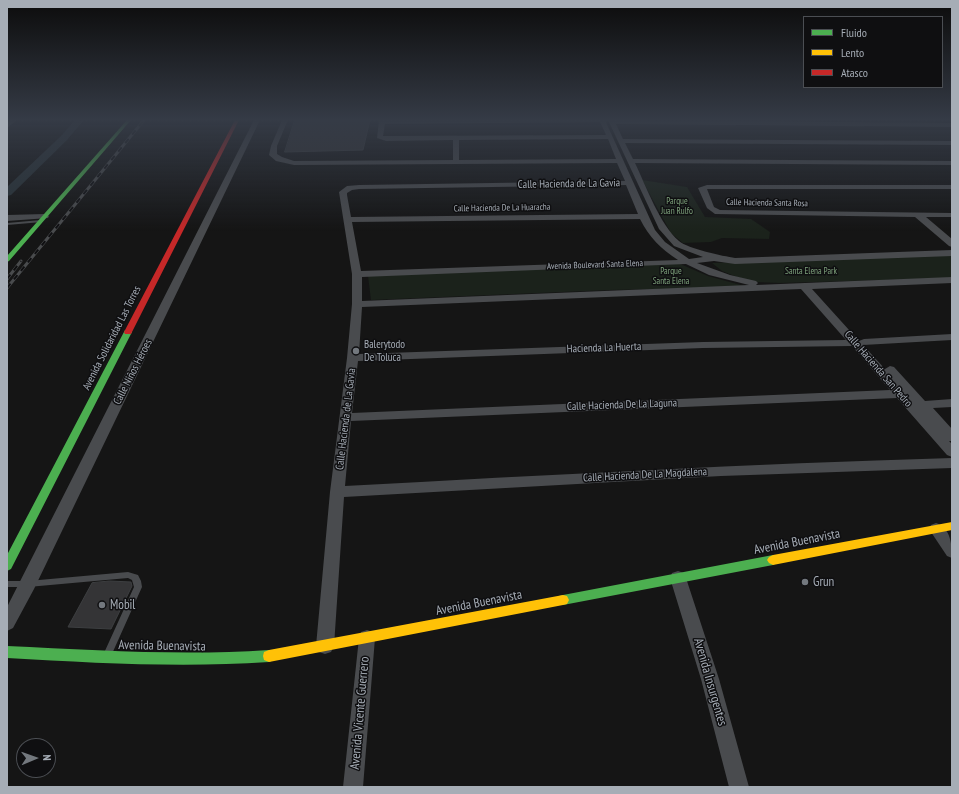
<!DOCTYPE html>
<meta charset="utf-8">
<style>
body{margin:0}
#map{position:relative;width:959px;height:794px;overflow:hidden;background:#151515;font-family:"PT Sans Narrow",sans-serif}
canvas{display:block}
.frame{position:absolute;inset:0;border:8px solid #a6adb6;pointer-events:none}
.legend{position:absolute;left:803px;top:16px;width:140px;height:72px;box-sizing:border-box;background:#0f0f11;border:1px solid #4b4e53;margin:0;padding:5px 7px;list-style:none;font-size:12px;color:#a6adb6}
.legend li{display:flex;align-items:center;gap:8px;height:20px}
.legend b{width:20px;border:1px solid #4b4e53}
.north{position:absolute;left:16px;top:738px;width:40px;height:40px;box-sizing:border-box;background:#0f0f11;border:1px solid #4b4e53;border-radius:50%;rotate:88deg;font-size:11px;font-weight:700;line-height:16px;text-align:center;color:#a6adb6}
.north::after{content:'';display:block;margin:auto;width:14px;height:18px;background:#73787e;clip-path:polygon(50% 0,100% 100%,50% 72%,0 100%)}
</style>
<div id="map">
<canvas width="959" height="794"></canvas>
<div class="frame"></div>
<ul class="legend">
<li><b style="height:5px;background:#4caf50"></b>Fluido</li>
<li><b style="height:5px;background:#ffc107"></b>Lento</li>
<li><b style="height:5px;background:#c62828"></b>Atasco</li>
</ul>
<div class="north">N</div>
</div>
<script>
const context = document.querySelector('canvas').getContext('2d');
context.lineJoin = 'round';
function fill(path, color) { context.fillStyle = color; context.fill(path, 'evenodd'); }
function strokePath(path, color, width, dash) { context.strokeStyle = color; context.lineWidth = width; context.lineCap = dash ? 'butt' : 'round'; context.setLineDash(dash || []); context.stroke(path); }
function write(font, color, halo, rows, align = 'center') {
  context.font = font + ' "PT Sans Narrow",sans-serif'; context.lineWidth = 3; context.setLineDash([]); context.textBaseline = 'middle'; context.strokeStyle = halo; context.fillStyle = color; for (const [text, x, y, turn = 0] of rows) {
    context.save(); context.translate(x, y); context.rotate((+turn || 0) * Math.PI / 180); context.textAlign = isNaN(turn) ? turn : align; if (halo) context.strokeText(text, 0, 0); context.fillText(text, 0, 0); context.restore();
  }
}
const green = new Path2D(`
 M 642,180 L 687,187 L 705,217 L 751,219 L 770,232 L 769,239 L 722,238 L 711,242 L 683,243 L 671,233 Z
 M 952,255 L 952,278 L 780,283 L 755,282 L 737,277 L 722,271 L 712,263 Z
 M 678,263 L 708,276 L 748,287 L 610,290 L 371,300 L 368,276 Z`);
const canal = new Path2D(`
 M 75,120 L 84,120 L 67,140 L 11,195 L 7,196 L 7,187 L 61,136 Z`);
const building = new Path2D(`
 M 295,120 L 370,120 L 363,150 L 285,152 Z
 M 110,581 L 131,582 L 132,586 L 111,629 L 68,627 L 92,583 Z`);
const lane = new Path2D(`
 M 41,220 L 43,221 L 42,222 L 7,225 L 7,223 Z
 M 128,572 L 138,575 L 141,581 L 142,587 L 111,656 L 108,657 L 105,656 L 104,653 L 134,587 L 132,580 L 128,578 L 28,587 L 7,587 L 7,581 L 28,581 Z`);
const street = new Path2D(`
 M 10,120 L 17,120 L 7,128 L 7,123 Z
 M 254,120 L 260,120 L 34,589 L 13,628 L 7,631 L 7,607 Z
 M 282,120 L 288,120 L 277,146 L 277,154 L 282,157 L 294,161 L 453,160 L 453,140 L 386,141 L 377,138 L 379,120 L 605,120 L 655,230 L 665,242 L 689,259 L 703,257 L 674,246 L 659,229 L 608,120 L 952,123 L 952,127 L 616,124 L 623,139 L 952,141 L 952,145 L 625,143 L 633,159 L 952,161 L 952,165 L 635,163 C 646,186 660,225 679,241 C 688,249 723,256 735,258 L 952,250 L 952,256 L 735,264 L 714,261 L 697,263 L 730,275 L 756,281 L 758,283 L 756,285 L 952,277 L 952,283 L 812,289 L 859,341 L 864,339 L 952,334 L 952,340 L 863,345 L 885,369 L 890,366 L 894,367 L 925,401 L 952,399 L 952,407 L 933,408 L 952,429 L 952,441 L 949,441 L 952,444 L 952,457 L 947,455 L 897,398 L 351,421 L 345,486 C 547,475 749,464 952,458 L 952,468 L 721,476 L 344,497 L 334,646 L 331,652 L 325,654 L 319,652 L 316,646 L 330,492 L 347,358 L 352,304 L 352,274 L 339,192 L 347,186 L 359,185 L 625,181 L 617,163 L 294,165 L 276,161 L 269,155 L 271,146 ZM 600,122 L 606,135 L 383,136 L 385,124 ZM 608,139 L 616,159 L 459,160 L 459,140 ZM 626,185 L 638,214 L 351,217 L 347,195 L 347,193 L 352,190 L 359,189 ZM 640,219 C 649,237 661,249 678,260 L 361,271 L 352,222 ZM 686,264 L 709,275 L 749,285 L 362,301 L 362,277 ZM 801,289 L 846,340 L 703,342 L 359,354 L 362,307 ZM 852,346 L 890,390 L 352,413 L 358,361 L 703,348 Z
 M 707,185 L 952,185 L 952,189 L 707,189 L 714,207 L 720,210 L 952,213 L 952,217 L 926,217 L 952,239 L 952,247 L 949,246 L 915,217 L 715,214 L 707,208 L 698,188 Z
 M 45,214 L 49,216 L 48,218 L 7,221 L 7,215 Z
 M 936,523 C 951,528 952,545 952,558 L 947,556 L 929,529 L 931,525 Z
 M 678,571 L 684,573 L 686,578 L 719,679 L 749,787 L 729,787 L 701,679 L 670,578 L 672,573 Z
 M 367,630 L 373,632 L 375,638 L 363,787 L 343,787 L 359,638 L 361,632 Z`);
const fast = new Path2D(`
 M 127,120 L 131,120 L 9,261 L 7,262 L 7,256 Z
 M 125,330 L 131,330 L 132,332 L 11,569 L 7,571 L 7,555 Z
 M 773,555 L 777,557 L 779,560 L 777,563 L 773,565 L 563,605 L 559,604 L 557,600 L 559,596 L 563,595 Z
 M 7,646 C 94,650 181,656 269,650 L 274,652 L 275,656 L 274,660 L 269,662 C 181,668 95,663 7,658 Z`);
const slow = new Path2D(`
 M 952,522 L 952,530 L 773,565 L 769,563 L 767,560 L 769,557 L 773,555 Z
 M 563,595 L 567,596 L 569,600 L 567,604 L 563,605 L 269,662 L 264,660 L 263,656 L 264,652 L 269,650 Z`);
const jam = new Path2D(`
 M 235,120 L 239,120 L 132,332 L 131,334 L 125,334 L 124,332 Z`);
const rail = new Path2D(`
 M 7,279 L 21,261
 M 7,288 L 144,120`);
const markers = [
 [356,351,4,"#73787e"],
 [805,582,4,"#73787e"],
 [102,605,4,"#73787e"]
];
const farParknames = [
 ["Parque",677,201],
 ["Juan Rulfo",677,211],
 ["Parque",671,271],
 ["Santa Elena",671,281],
 ["Santa Elena Park",811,271]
];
const farStreetnames = [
 ["Calle Hacienda Santa Rosa",767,203,1],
 ["Calle Hacienda De La Huaracha",502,208,-1],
 ["Avenida Boulevard Santa Elena",595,265,-2]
];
const streetNames = [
 ["Calle Hacienda de La Gavia",569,184,-1],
 ["Avenida Solidaridad Las Torres",112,338,-63],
 ["Hacienda La Huerta",604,348,-2],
 ["Calle Hacienda San Pedro",878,369,49],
 ["Calle Niños Héroes",133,372,-63],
 ["Calle Hacienda De La Laguna",622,405,-2],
 ["Calle Hacienda de La Gavia",346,419,-83],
 ["Calle Hacienda De La Magdalena",645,475,-3]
];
const poiNames = [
 ["Balerytodo",364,345],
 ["De Toluca",364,358]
];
const nearStreetnames = [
 ["Avenida Buenavista",797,542,-11],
 ["Avenida Buenavista",479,603,-11],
 ["Avenida Buenavista",162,646,1],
 ["Avenida Insurgentes",710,682,74],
 ["Avenida Vicente Guerrero",360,713,-85]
];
const nearPoinames = [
 ["Grun",813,582],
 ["Mobil",110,605]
];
fill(green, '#1b221b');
fill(canal, '#283237');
fill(building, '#343436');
strokePath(building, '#3d3f41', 1);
fill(lane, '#494b4e');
fill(street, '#494b4e');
fill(fast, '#4caf50');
fill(slow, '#ffc107');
fill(jam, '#c62828');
strokePath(rail, '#494b4d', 3);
strokePath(rail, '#0f0f11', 2, [5.5]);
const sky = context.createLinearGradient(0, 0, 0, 231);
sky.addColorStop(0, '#0c0c0c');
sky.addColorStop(0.52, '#353b46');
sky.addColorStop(1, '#353b4600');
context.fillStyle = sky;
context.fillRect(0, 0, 959, 231);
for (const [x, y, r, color] of markers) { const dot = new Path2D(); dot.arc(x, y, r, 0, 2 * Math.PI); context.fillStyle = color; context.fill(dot); strokePath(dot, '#0f0f11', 1.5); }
write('9px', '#7ea27c', '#0f0f11', farParknames);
write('9px', '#a6adb6', '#0f0f11', farStreetnames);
write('11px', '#a6adb6', '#0f0f11', streetNames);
write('11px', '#a6adb6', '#0f0f11', poiNames, 'left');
write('13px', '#a6adb6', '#0f0f11', nearStreetnames);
write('13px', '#a6adb6', '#0f0f11', nearPoinames, 'left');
</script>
